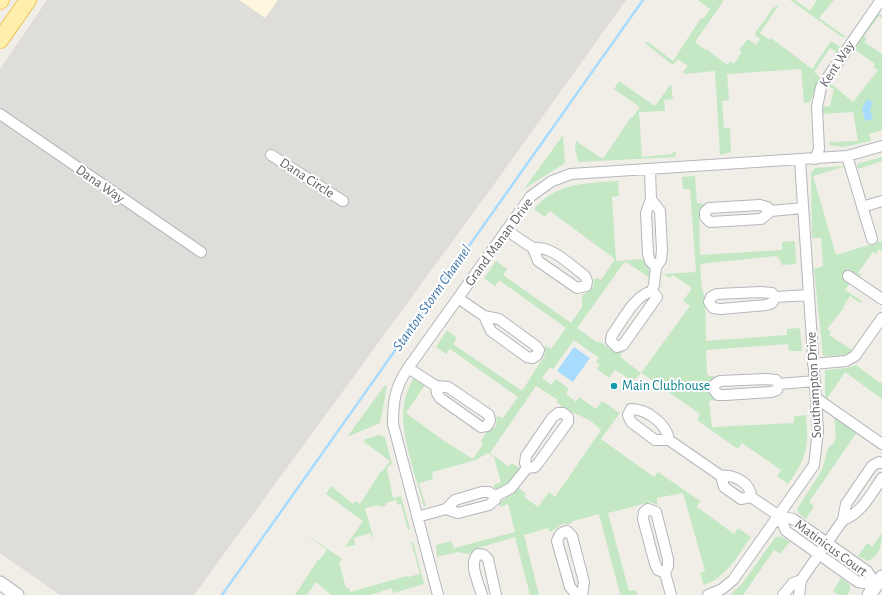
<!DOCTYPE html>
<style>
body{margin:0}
canvas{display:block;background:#f0eee7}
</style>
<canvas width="882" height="595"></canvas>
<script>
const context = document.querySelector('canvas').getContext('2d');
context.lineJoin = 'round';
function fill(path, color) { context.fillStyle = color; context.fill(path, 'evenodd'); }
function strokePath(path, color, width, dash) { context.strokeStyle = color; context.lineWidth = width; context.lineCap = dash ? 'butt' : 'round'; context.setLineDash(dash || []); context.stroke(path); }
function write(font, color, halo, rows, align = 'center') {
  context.font = font + ' "Alegreya Sans",sans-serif'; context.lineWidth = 4; context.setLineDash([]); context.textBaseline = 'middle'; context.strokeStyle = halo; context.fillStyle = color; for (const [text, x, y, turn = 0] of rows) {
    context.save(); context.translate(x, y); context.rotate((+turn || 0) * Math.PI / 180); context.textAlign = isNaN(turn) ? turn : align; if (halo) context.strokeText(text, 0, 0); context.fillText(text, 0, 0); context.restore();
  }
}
const commercial = new Path2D(`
 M 239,0 L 278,0 L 265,18 Z`);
const industrial = new Path2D(`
 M 47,0 L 239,0 L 265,18 L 278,0 L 626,0 L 495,183 L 194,595 L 60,595 L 0,553 L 0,69 Z`);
const green = new Path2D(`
 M 698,0 L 724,0 L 695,42 L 705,50 L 706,49 L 727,65 L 731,61 L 734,64 L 742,52 L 739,50 L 748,39 L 756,45 L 760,39 L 756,36 L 755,33 L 773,8 L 779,5 L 760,33 L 770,40 L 771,38 L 812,69 L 831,41 L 839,46 L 840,50 L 837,53 L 830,48 L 814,72 L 820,77 L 810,102 L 804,103 L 801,69 L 727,74 L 729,100 L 722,101 L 724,128 L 730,128 L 731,152 L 720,155 L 715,71 L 684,74 L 683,72 L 688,66 L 678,59 L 673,65 L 646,44 L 646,42 L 648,42 L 673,61 L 701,18 L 703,19 L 710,9 Z
 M 790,0 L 795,0 L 810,11 L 817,0 L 834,0 L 819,18 L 846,37 L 842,37 Z
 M 878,14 L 882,15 L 882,18 L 879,16 L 864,36 L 867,39 L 864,42 L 882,54 L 882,130 L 869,134 L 871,141 L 843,147 L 829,145 L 830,142 L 858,141 L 853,112 L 822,114 L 822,107 L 830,106 L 834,89 L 827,86 L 829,82 L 853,102 L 878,70 L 873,67 L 875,64 L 855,50 L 852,50 Z
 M 619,81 L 655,106 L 671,84 L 673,99 L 664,100 L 665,111 L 639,112 L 642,157 L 673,154 L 673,152 L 676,152 L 675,157 L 578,162 L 575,147 L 576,141 L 603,159 L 631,117 L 632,118 L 640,107 L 614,89 Z
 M 563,135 L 565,163 L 524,189 Z
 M 882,157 L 882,161 L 858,169 L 857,164 Z
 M 845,166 L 846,169 L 843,167 L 813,176 L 836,255 L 882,241 L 882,252 L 879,249 L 876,254 L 873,252 L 858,273 L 861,275 L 860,277 L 850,270 L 844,278 L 850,283 L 845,290 L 862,301 L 860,303 L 850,296 L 843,307 L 844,308 L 827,329 L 831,332 L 829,335 L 852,350 L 852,352 L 844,355 L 823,356 L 814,269 L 823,266 L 821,238 L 812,238 L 811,173 L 815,168 Z
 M 695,176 L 697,203 L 704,204 L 699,213 C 700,226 699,240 700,255 L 782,250 L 782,242 L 795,241 L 796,264 L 782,265 L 779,258 L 776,256 L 700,264 L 702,289 L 705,298 L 706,341 L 787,335 L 787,329 L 800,328 L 802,351 L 789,351 L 788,344 L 706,350 L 707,373 L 709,376 L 714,376 L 711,383 L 717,400 L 709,401 L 712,427 L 794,423 L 794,416 L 806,415 C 809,448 807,457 788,484 L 777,476 L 781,470 L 742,443 L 738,449 L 697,420 L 700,414 L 646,376 L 641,373 L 633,381 L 615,370 L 609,378 L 597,369 L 600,364 L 596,362 L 599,358 L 574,340 L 553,369 L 550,367 L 542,378 L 551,385 L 556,379 L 569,389 L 566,394 L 576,402 L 579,397 L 596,409 L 602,401 L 620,413 L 601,439 L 654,477 L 658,472 L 700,501 L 697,507 L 734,534 L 738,528 L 751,537 C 737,556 727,577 704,585 L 700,573 L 705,571 L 683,493 L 657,498 L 657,505 L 651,502 L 608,513 L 629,591 L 636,590 L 637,595 L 618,595 L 620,594 L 599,514 L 573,521 L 570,524 L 562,524 L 550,532 L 548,528 L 524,535 L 539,595 L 530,595 L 515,537 L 478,548 L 468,554 L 458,552 L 437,557 L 436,545 L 451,541 L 454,548 L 515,532 L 508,504 L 500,507 L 499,503 L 519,488 L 526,494 L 524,497 L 538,507 L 549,492 L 555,497 L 601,430 L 591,421 L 562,407 L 557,402 L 558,400 L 536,386 L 490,453 L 509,467 L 512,463 L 519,468 C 516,478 507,484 497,489 L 494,488 L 494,485 L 501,482 L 494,457 L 487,453 L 476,460 L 432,472 L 433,479 L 419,483 L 426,506 L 424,507 C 417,479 399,432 404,405 C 405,396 409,387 413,379 L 417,379 L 425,385 L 406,413 L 444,441 L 473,459 L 483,444 L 481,441 L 486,433 L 496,426 L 497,416 L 503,418 L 518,397 L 450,349 L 446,354 L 436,347 L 447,330 L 457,338 L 453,344 L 522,391 L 545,355 L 545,345 L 551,349 L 566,328 L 499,280 L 495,286 L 484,278 L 496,261 L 507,269 L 503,275 L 571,323 L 582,307 L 582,295 C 591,291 594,288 594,279 L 597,278 L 601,280 L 615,259 L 550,211 L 545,217 L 534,209 C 555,183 587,183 618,181 L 619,196 L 612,197 L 616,261 L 643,259 L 649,268 L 650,278 L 626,262 L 623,264 L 577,328 L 598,343 L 599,341 L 615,352 L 623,351 L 620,357 L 641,373 L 690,306 L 683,301 L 692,288 L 673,275 L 669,278 L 664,274 L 696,272 L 690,189 L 683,189 L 682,177 Z
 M 856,365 L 880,383 L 882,382 L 882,399 L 845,372 L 827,399 L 825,398 L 825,370 L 847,368 Z
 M 385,385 L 387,387 L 380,423 L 347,437 Z
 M 834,417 L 857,432 L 809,502 L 814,506 L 806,519 L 799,514 L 797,509 L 822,470 L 828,448 L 834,443 L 836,437 Z
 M 379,435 L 385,437 L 392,464 L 388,466 L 387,469 L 393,498 L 401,496 L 410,529 L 408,530 L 401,504 L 398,505 L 396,500 L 386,503 L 386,505 L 380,507 L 379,505 L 365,508 L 374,540 L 370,533 L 354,538 L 355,545 L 345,547 L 363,521 L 326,494 L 331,486 L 353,504 L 356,501 L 360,504 L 381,471 L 382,472 L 390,461 L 364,442 L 365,439 Z
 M 301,531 L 341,558 L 342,560 L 339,562 L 346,588 L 349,588 L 350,592 L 407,576 L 408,577 L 420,574 L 411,542 L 413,542 L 424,584 L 393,593 L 391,588 L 371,595 L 331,595 L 316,582 L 307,595 L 295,595 L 318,560 L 319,560 L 327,550 Z
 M 882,533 C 882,545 879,557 867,561 L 858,556 L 867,543 L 872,547 Z
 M 780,536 L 790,542 L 780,554 L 774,550 L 743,595 L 730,595 L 741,585 L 775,538 Z
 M 841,578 L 850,585 L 850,591 L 847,595 L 838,595 L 833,591 Z`);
const water = new Path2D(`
 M 867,99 L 873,102 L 870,110 L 873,119 L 865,121 L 862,109 Z
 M 574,347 L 590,358 L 573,382 L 557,371 Z`);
const stream = new Path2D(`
 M 222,595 L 643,0`);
const minor = new Path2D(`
 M 0,114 L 201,252
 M 271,155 L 343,201
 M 847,156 L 872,239
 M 815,159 L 819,149 L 817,107 L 821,87 L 881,0
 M 650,170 L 651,199 L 646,213 L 648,254 L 650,261 L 656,267 L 661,260 L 662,250 L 660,211 L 651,199
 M 862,207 L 882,201
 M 771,211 L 761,219 L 710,222 L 705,217 L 705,212 L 709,208 L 760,205 L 767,207 L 771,211 L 803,208
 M 506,230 L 533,248 C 553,246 570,265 585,276 L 587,281 L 586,286 L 577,288 L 538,261 L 533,248
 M 848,276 L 882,299
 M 652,291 L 657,297 L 623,345 L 617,347 L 611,341 L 612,335 C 623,320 634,296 652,291 Z
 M 652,291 L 654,285 L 656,267
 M 775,297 L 772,303 L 766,305 L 721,309 L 713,308 L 709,302 L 711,297 L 717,294 L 761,292 L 772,293 L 775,297 L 809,295
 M 458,298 L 484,316 L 499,319 L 536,346 L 539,350 L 537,355 L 533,358 L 527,357 L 491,331 L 484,316
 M 813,364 L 846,361 L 855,356 L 882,318
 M 408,368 L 436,386 L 448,387 L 489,415 L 490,421 L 487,426 L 481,427 L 440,398 L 437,393 L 436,386
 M 779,384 L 777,390 L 771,392 L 725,395 L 718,395 L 714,390 L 715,384 L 720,381 L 766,379 L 776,380 L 779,384 L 815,381
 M 816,398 L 882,444
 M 669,440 C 667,425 648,409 631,409 L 628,415 L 631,422 L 655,440 L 669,440 L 721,476 C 734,474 751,483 751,497 L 741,499 L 724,487 L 721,476
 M 494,497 L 511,488 L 527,468 L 535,467 L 539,462 L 568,422 L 568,417 L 563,413 L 558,413 L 552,418 L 526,456 L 525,463 L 527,468
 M 751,497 L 779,516 L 793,519 L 867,571 L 876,585 L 858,582 L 786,531 L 779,516
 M 417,517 L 446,509 L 455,500 L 482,492 L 489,492 L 493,495 L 495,500 L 489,505 L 458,513 L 446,509
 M 843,520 C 862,513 871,494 882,478
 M 665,573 L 658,570 L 655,564 L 643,519 L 644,512 L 648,509 L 656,512 L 668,559 L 668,566 L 665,573 L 671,595
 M 438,595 L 393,424 C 393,400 395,388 408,368 L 531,196 L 552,181 L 571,174 L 847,156 L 882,146
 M 482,595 C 479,584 468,563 478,554 L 484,555 L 488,559 L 496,595
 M 577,595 L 570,587 L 557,541 C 559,535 561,532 567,531 L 572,536 L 584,582 L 582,595
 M 708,595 L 722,589 L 733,580 L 814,465 L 818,431 L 800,160
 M 783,595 L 793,583 L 801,580 L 843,520 L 846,504 L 872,466 L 879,462 L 882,463
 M 799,595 L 801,580`);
const tertiary = new Path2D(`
 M 0,583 L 17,595
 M 869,595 L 882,577`);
const primary = new Path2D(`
 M 0,1 L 1,0
 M 0,40 L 28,0`);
const markers = [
 [614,386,4,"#0f9aa8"]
];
const streetNames = [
 ["Kent Way",837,64,-57],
 ["Dana Circle",307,178,33],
 ["Dana Way",100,184,35],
 ["Grand Manan Drive",499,242,-54],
 ["Southampton Drive",814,385,-93],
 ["Matinicus Court",831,548,36]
];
const cultureNames = [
 ["Main Clubhouse",622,386]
];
const waterNames = [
 ["Stanton Storm Channel",432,298,-55]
];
fill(commercial, '#fef6de');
fill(industrial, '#dfddd9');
fill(green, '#c4e8c3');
fill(water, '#a8dcff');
strokePath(stream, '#a8dcff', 2.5);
strokePath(minor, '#b4b7bb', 12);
strokePath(tertiary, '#b4b7bb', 15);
strokePath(primary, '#f3c55d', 18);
strokePath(minor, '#fff', 10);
strokePath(tertiary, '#fff', 13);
strokePath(primary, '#ffefad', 16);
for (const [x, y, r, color] of markers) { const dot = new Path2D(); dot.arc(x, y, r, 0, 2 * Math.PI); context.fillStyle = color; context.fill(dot); strokePath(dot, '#fff', 1.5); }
write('14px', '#5e6267', '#fff', streetNames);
write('14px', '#0d838f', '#fff', cultureNames, 'left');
write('italic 15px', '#3f76ab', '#fff', waterNames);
</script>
